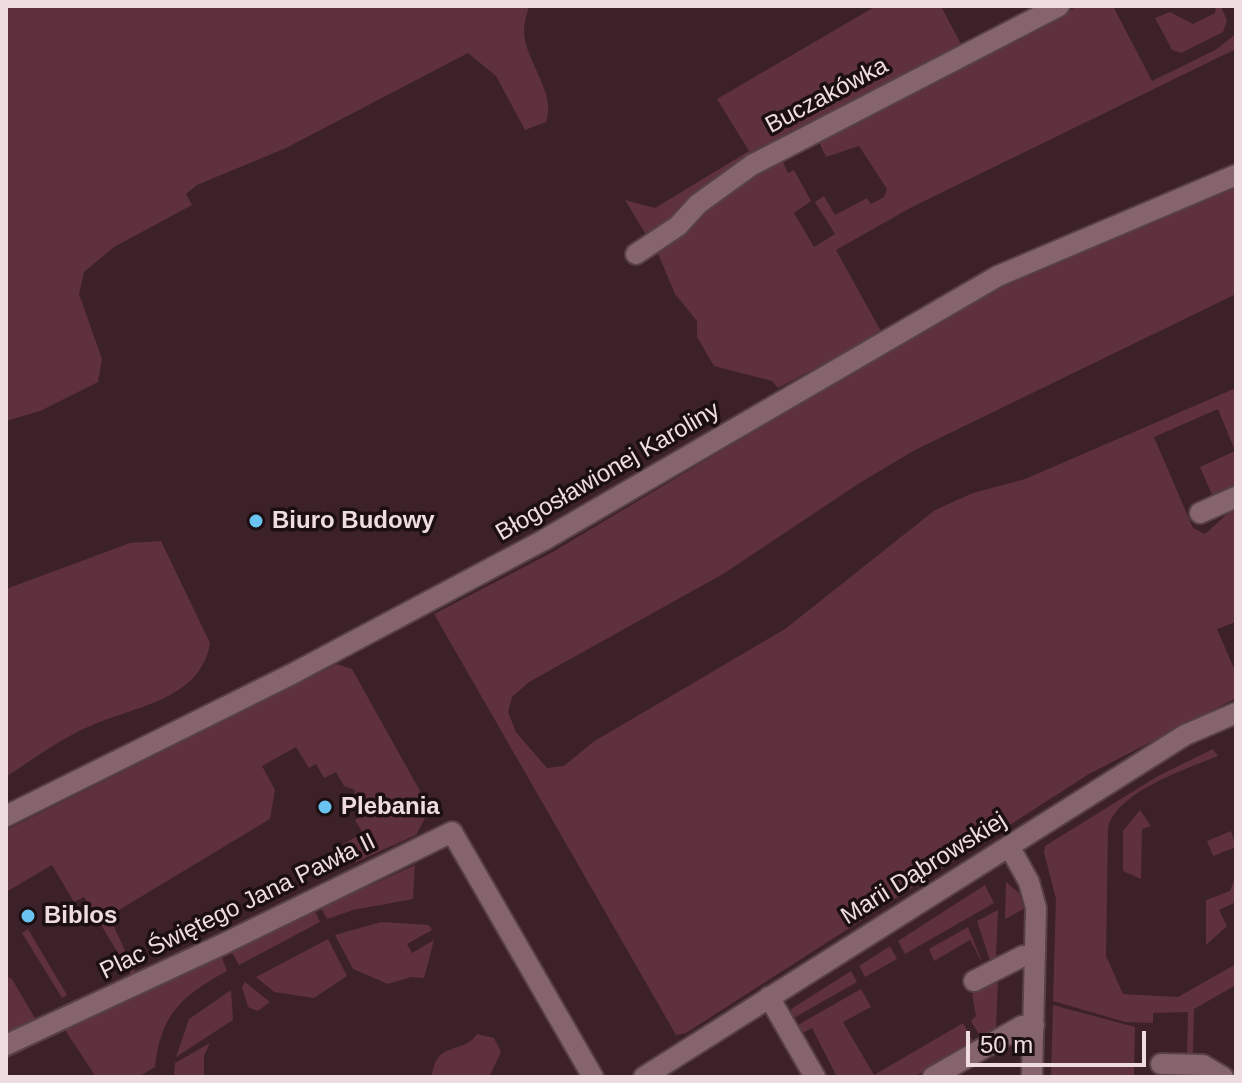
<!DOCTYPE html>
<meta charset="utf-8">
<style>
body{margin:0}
#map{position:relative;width:1242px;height:1083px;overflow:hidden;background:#3d2128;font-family:Helvetica,sans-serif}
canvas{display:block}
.frame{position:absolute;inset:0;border:8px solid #efdce0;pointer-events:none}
.scale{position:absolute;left:966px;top:1031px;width:180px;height:36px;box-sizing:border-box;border:4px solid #efdce0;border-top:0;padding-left:10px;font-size:24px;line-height:28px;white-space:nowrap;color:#efdce0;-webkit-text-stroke:6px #1b0f12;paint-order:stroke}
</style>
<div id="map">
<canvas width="1242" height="1083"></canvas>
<div class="frame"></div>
<div class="scale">50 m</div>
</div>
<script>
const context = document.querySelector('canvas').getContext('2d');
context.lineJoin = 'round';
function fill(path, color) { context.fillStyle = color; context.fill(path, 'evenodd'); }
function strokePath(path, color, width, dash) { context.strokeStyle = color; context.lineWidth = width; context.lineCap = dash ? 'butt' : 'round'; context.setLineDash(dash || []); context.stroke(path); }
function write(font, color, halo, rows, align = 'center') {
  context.font = font + ' Helvetica,sans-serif'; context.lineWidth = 7; context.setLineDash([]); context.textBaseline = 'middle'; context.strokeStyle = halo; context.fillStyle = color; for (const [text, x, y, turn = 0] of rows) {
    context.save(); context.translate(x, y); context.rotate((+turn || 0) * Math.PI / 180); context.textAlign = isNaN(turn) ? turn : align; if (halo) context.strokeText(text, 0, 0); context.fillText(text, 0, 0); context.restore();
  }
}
const green = new Path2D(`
 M 6,6 L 529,6 C 527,14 524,23 524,31 C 525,62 557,93 546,122 L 525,130 L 496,76 L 468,53 L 286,148 L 197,185 L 186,194 L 192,205 L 114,247 L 84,272 L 79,294 L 102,359 L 98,382 L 40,411 L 6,421 Z
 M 876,6 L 941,6 L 963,48 L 768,150 L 684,201 L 686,211 L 736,181 L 782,160 L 788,173 L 794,170 L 811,201 L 794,213 L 814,247 L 835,234 L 815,202 L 824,196 L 835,215 L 867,198 L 871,204 L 884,197 L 887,189 L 859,146 L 826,157 L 818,140 L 1078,6 L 1113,6 L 1152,81 L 1215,50 L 1236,34 L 1236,49 L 912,207 L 836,250 L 882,333 L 778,388 L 772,381 L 714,366 L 697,337 L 697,321 L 675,294 L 659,256 L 625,200 L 655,208 L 749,151 L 717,99 Z
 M 1216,6 L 1221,6 L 1227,21 L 1223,32 L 1181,53 L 1172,50 L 1155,18 L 1170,12 L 1193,24 L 1215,13 Z
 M 1236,181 L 1236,294 L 915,450 L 858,484 L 723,574 L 529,682 L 512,697 L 508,712 L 516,732 L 547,768 L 564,766 L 593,742 L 785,629 L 935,510 L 973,493 L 1025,479 L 1236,388 L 1236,487 L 1213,497 L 1200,467 L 1235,451 L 1218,409 L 1154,437 L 1193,528 L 1205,534 L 1236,506 L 1236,622 L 1217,629 L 1236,673 L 1236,698 L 1089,774 L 686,1033 L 676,1035 L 434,614 L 551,553 L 1006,280 Z
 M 161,541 L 210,643 C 201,700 135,706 90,726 C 60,739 33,759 6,777 L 6,589 L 130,543 Z
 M 337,664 L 352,669 L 430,809 L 416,835 L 356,862 L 343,844 L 363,833 L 355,820 L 361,816 L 353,802 L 355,790 L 344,786 L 336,772 L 324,778 L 316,764 L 309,768 L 296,747 L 262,766 L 275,790 L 270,819 L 109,916 L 136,974 L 132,976 L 84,897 L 74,902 L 52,865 L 6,892 L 6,830 Z
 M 1213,749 L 1218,756 C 1186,769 1116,792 1108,828 L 1106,956 L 1123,994 L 1178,997 L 1236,964 L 1236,985 L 1194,1009 L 1193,1054 L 1187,1054 L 1188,1012 L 1153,1013 L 1153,1023 L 1125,1022 L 1053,1001 L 1056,899 L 1044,852 L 1045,846 L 1158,776 Z
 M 1140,810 L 1151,826 L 1142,829 L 1141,879 L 1123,871 L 1123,831 Z
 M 1231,831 L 1236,847 L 1213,856 L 1207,841 Z
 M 415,865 L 413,899 L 353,910 L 327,919 L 321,908 Z
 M 1236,875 L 1236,902 L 1219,910 L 1227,926 L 1206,945 L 1206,900 L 1230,891 Z
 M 1006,882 L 1019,893 L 1024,909 L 1005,919 Z
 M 985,885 L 994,903 L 905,954 L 898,941 Z
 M 998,910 L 996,957 L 990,961 L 977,921 Z
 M 315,911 L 320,922 L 239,965 L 231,951 Z
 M 381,922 L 429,925 L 432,930 L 407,944 L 412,953 L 434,940 L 424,978 L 411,977 L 388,984 L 353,969 L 335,935 Z
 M 968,927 L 983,964 L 970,940 L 934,961 L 929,949 Z
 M 28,929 L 67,995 L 62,998 L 22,933 Z
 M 328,939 L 347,976 L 314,998 L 274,992 L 256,977 Z
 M 890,946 L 897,959 L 865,977 L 859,966 Z
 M 221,955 L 227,971 C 182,996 161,1013 155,1067 L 138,1077 L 96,1077 L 65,1030 L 6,1059 L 6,1054 Z
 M 851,971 L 857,982 L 792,1019 L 791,1009 Z
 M 6,976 L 12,979 L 36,1020 L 6,1036 Z
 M 998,980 L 996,1029 L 981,1038 L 971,1021 L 976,1016 L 972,994 Z
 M 245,982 L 270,1002 L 258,1011 L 248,1007 L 242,987 Z
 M 861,989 L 871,1007 L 843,1022 L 874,1075 L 963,1023 L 974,1043 L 914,1077 L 837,1077 L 812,1028 L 801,1034 L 796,1026 Z
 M 231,990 L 233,1020 L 176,1057 L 189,1019 Z
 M 1053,1005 L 1135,1027 L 1134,1077 L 1051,1077 Z
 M 477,1034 L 494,1038 L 501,1052 L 489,1077 L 432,1077 C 436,1039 462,1056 477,1034 Z
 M 210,1043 L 204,1056 L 204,1077 L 174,1077 L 175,1063 Z`);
const minor = new Path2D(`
 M 636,254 L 678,226 L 698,204 L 752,165 L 1059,6
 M 1200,513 L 1236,497
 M 6,816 L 292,674 L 542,541 L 998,276 L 1236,175
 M 1009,846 L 1029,882 L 1036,908 L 1032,1077
 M 974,981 L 1023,956 L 1035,957
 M 769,997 L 815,1077
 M 6,1045 L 221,945 L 452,832 L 593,1077
 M 1161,1064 L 1203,1065 L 1223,1077
 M 644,1077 L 1185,735 L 1236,713
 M 933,1077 L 1022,1026 L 1034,1025`);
const markers = [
 [256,521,8,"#6ac3f1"],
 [325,807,8,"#6ac3f1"],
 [28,916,8,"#6ac3f1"]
];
const streetNames = [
 ["Buczakówka",827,96,-28],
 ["Błogosławionej Karoliny",608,472,-30],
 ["Marii Dąbrowskiej",924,869,-32],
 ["Plac Świętego Jana Pawła II",238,907,-26]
];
const poiNames = [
 ["Biuro Budowy",272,521],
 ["Plebania",341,807],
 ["Biblos",44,916]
];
fill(green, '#5e313d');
strokePath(minor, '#574047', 24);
strokePath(minor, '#85646c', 20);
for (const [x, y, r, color] of markers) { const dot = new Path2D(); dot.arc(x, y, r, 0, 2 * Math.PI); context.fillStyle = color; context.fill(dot); strokePath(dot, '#1b0f12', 3); }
write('24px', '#efdce0', '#1b0f12', streetNames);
write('bold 24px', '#efdce0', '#1b0f12', poiNames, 'left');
</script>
